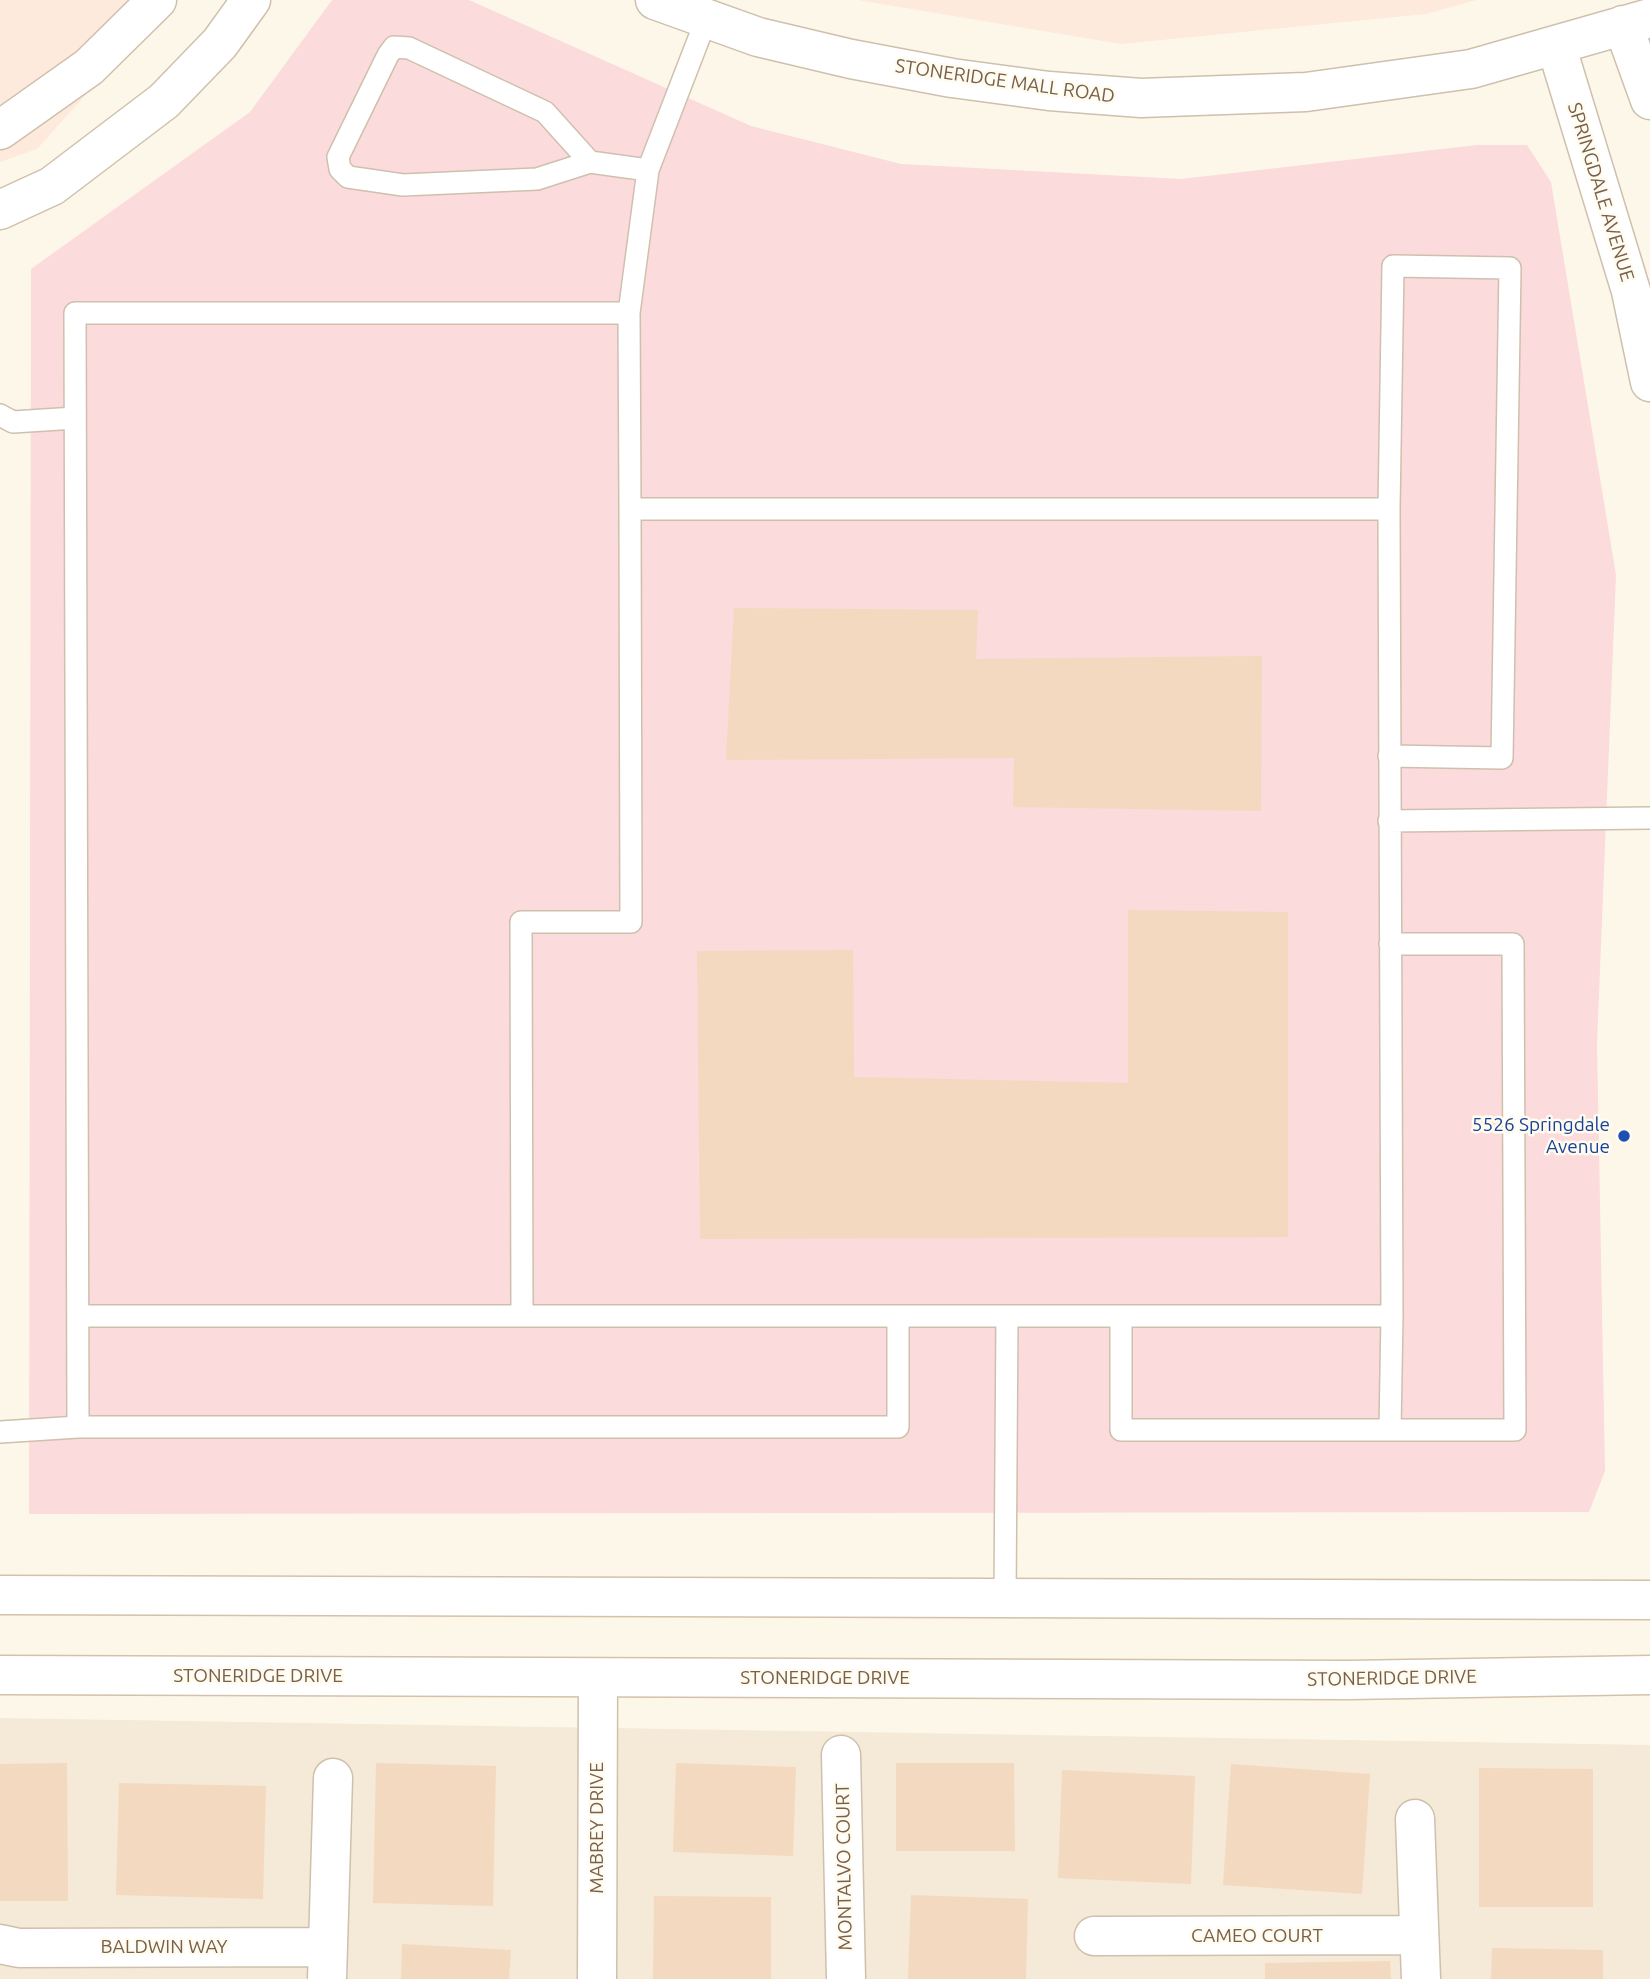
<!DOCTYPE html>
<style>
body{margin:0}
canvas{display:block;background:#fdf7e9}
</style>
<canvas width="1650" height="1979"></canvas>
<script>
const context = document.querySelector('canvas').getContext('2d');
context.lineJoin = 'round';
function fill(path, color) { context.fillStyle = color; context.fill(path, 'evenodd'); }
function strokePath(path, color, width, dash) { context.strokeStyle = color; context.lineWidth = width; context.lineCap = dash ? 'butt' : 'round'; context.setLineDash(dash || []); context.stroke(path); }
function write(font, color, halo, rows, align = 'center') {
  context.font = font + ' Ubuntu,sans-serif'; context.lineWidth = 5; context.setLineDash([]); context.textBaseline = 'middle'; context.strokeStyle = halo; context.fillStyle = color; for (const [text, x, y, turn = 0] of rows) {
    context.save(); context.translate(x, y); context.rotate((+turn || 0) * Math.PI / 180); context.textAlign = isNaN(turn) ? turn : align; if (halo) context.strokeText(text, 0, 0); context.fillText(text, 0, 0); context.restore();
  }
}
const residential = new Path2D(`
 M 0,1718 L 1650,1745 L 1650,1979 L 0,1979 Z`);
const commercial = new Path2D(`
 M 0,0 L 171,0 L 37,149 L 0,162 Z
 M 858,0 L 1476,0 L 1426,14 L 1121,44 Z`);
const medical = new Path2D(`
 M 332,0 L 469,0 L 751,126 L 901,164 L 1181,179 L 1477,145 L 1527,145 L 1551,182 L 1616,575 L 1597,1043 L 1605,1471 L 1589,1512 L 29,1514 L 31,269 L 250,112 Z`);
const building = new Path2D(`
 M 734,608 L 978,610 L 976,659 L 1262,656 L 1261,811 L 1013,807 L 1014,758 L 726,760 Z
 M 1128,910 L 1288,912 L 1288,1237 L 700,1239 L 697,951 L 853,950 L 854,1077 L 1128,1083 Z
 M 67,1763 L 68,1901 L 0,1901 L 0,1764 Z
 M 376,1763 L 496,1766 L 493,1906 L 373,1903 Z
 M 676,1763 L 796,1767 L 793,1856 L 673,1852 Z
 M 896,1763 L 1014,1763 L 1015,1851 L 896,1851 Z
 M 1231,1764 L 1370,1774 L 1362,1894 L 1223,1885 Z
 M 1479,1768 L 1593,1769 L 1593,1907 L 1479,1907 Z
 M 1062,1770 L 1195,1776 L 1191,1884 L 1058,1878 Z
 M 119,1783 L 266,1786 L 263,1899 L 116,1895 Z
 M 911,1895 L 1028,1899 L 1026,1979 L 908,1979 Z
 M 654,1896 L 771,1897 L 771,1979 L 653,1979 Z
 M 402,1944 L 511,1950 L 509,1979 L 401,1979 Z
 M 1492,1948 L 1603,1950 L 1603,1979 L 1491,1979 Z
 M 1390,1961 L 1391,1979 L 1265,1979 L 1265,1963 Z`);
const lane = new Path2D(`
 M 590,162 L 545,112 L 409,48 L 394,47 L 388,55 L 338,157 L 340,169 L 348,177 L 403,185 L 537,179 L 590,162 L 648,170
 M 629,313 L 75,313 L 78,1427 L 898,1427 L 898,1316
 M 0,415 L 13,422 L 75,418
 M 630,509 L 1389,509 L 1392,1316 L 522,1316 L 521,922 L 631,922 Z
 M 630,509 L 629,313 L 648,170 L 706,20
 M 1389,509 L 1393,266 L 1510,268 L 1502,758 L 1389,756
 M 1389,821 L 1650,818
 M 78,1316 L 522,1316
 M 1121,1316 L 1121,1430 L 1515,1430 L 1513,944 L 1390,944
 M 1390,1430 L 1392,1316
 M 0,1432 L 78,1427
 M 1005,1597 L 1007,1317`);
const street = new Path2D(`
 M 655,0 L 758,37 L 851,59 L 952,78 L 1049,91 L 1141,98 L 1306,92 L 1471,69 L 1650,18
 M 1623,25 L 1650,100
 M 1556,45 L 1631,291 L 1650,382
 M 0,130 L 89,67 L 157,0
 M 0,210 L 52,186 L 164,101 L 220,43 L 251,0
 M 841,1755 L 846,1979
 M 1415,1819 L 1421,1979
 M 1094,1936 L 1419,1935
 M 0,1944 L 19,1948 L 328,1947
 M 327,1979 L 333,1778
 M 597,1979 L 598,1678`);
const secondary = new Path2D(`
 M 0,1595 L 1650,1600
 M 0,1675 L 1348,1680 L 1650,1675`);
const markers = [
 [1624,1136,7,"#1a4fb4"]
];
const streetNames = [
 ["STONERIDGE MALL ROAD",1005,81,8],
 ["SPRINGDALE AVENUE",1601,192,73],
 ["STONERIDGE DRIVE",258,1676],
 ["STONERIDGE DRIVE",825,1678],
 ["STONERIDGE DRIVE",1392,1678,-1],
 ["MABREY DRIVE",597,1828,-90],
 ["MONTALVO COURT",844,1867,-91],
 ["CAMEO COURT",1257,1936],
 ["BALDWIN WAY",164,1947]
];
const transitNames = [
 ["5526 Springdale",1610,1125],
 ["Avenue",1610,1147]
];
fill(residential, '#f5ead7');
fill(commercial, '#fdeadc');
fill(medical, '#fbdbdc');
fill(building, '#f3d9bf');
strokePath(lane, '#cfc0ad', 24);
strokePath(street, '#cfc0ad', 41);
strokePath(secondary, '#d3c1ab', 41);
strokePath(lane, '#fff', 21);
strokePath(street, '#fff', 38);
strokePath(secondary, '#fff', 38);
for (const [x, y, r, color] of markers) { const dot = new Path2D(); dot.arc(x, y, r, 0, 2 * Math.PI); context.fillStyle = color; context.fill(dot); strokePath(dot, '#fffbef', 2.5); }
write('19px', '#78604b', '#fffbef', streetNames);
write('19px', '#164399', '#fffbef', transitNames, 'right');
</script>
